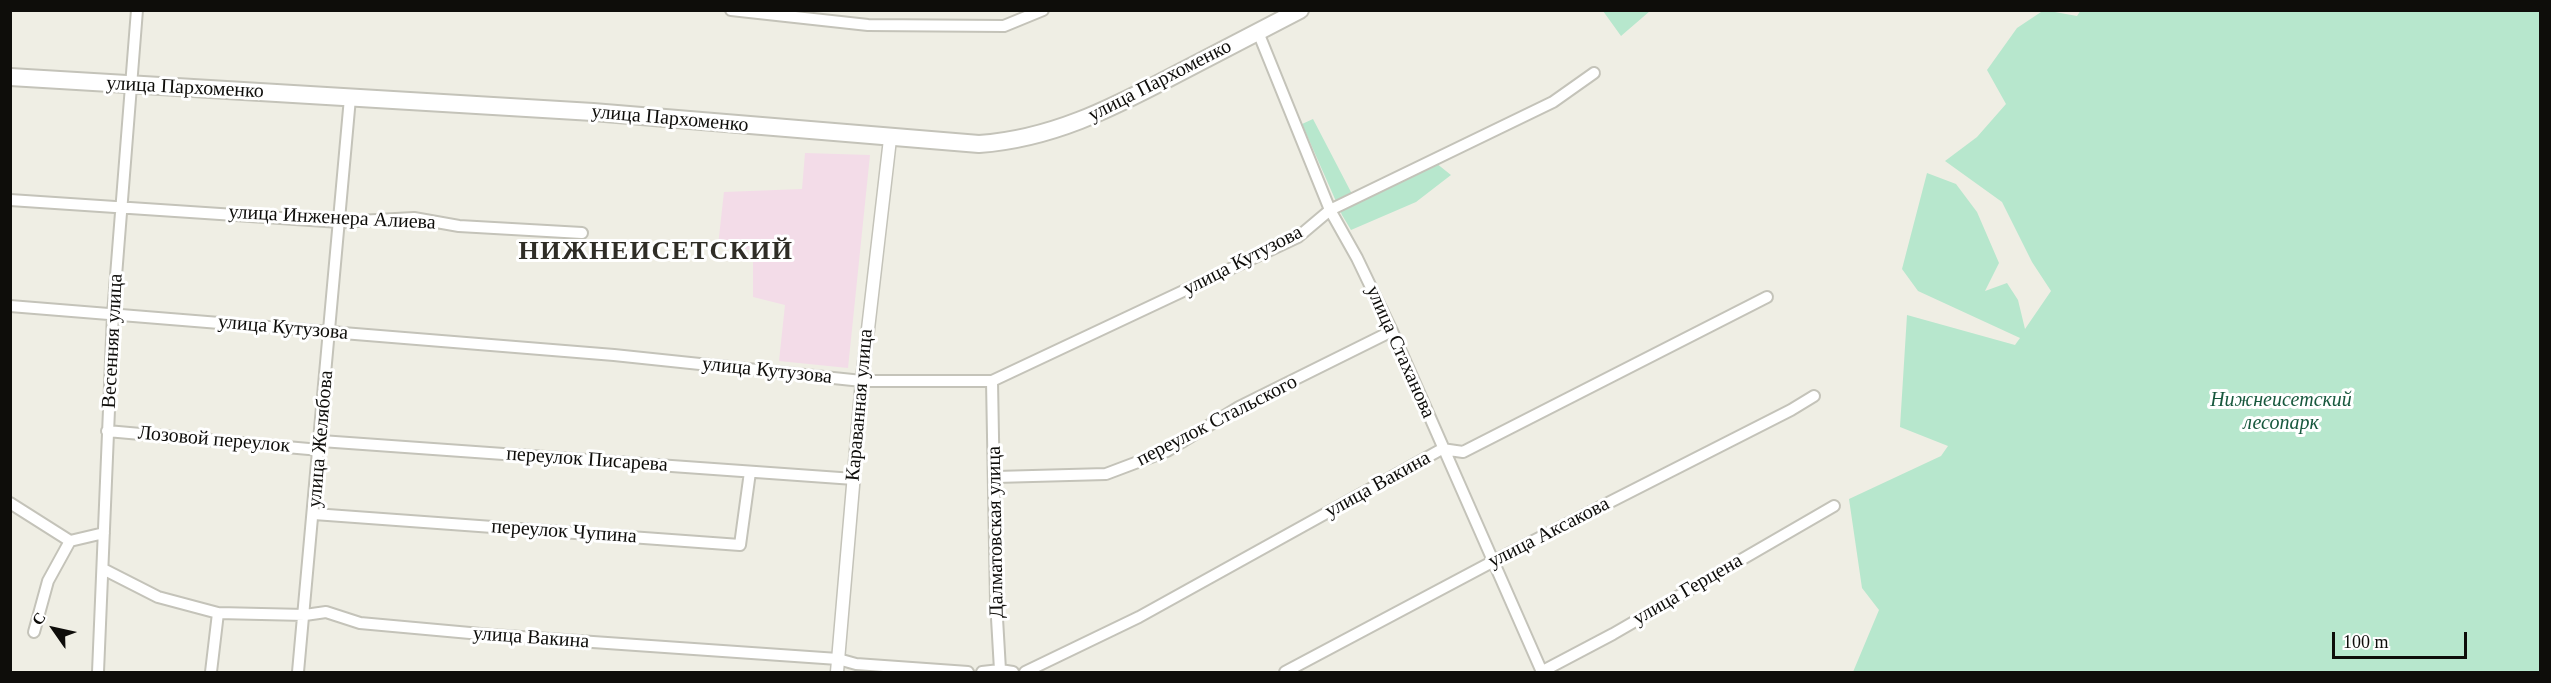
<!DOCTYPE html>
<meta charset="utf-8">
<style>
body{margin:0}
#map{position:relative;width:2551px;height:683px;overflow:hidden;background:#efeee4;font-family:"Times New Roman",serif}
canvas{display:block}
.frame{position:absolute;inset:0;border:12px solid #0e0d0a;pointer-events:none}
.north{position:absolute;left:24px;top:599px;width:60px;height:60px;-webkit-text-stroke:4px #fff;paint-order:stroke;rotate:304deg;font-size:16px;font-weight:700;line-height:24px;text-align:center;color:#0e0d0a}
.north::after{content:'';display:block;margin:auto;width:21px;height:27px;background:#0e0d0a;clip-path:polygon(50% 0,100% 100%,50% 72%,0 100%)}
.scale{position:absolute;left:2332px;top:632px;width:135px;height:27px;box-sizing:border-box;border:3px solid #0e0d0a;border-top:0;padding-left:8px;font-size:18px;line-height:21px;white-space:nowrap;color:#0e0d0a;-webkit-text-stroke:4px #fff;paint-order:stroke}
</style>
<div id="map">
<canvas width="2551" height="683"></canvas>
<div class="frame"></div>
<div class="north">С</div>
<div class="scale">100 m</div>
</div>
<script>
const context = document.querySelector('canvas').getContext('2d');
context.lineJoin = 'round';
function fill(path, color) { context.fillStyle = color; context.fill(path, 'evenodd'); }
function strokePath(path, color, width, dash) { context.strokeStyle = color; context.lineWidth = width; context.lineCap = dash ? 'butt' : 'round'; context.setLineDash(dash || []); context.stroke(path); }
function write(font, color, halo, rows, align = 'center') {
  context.font = font + ' "Times New Roman",serif'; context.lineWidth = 6; context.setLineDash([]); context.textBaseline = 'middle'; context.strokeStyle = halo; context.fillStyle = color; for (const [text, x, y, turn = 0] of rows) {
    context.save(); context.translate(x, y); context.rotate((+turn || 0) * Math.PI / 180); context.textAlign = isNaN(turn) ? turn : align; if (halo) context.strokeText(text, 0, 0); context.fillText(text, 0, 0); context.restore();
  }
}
const education = new Path2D(`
 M 805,153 L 870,155 L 848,368 L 779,361 L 785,305 L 753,297 L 753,250 L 718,246 L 724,192 L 802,189 Z`);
const green = new Path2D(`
 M 2044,10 L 2077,16 L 2081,10 L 2540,11 L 2540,672 L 1853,672 L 1879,610 L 1862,588 L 1849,499 L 1941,456 L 1948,446 L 1900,427 L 1907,315 L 2015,345 L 2020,338 L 1918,291 L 1902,269 L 1927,173 L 1956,184 L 1977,212 L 1999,263 L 1985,291 L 2007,283 L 2018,300 L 2025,329 L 2051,291 L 2032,262 L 2002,202 L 1945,161 L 1977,137 L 2006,104 L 1987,70 L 2017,28 Z
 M 1603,11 L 1650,11 L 1621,36 Z
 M 1313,119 L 1352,194 L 1436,163 L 1451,175 L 1416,202 L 1351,230 L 1342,215 L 1302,124 Z`);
const minor = new Path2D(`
 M 731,10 L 868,25 L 1004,26 L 1043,10
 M 1258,32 L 1330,210 L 1357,258 L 1392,331 L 1542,672
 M 10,200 L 340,222 L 414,218 L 459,226 L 582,233
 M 10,306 L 614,355 L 862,381 L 992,381 L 1298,237 L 1330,210 L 1553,102 L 1594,73
 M 992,381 L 996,601 L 1000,670 L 1013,672
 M 107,431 L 320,450
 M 321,441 L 854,479
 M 996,477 L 1106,474 L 1167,451 L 1239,407 L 1392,331
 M 10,503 L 70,541
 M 314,514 L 740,545 L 750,472
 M 103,569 L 158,597 L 218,613 L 305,615 L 326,612 L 360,623 L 492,635 L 838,659 L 856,664 L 968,672
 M 34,632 L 48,581 L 70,541 L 104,533
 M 98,672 L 113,314 L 137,10
 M 211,672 L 218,613
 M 298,672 L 350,98
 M 982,672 L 1000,670
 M 1025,672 L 1139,617 L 1442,449 L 1463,452 L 1767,297
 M 1285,672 L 1492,562 L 1791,410 L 1814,396
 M 1541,672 L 1613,634 L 1834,506`);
const tertiary = new Path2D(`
 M 837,672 L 862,381 L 890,139`);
const primary = new Path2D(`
 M 10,77 L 593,112 L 979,144 C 1051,139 1110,109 1173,76 C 1215,54 1258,32 1300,10`);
const streetNames = [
 ["улица Пархоменко",1160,81,-27],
 ["улица Пархоменко",185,88,3],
 ["улица Пархоменко",670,119,5],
 ["улица Инженера Алиева",332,218,3],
 ["улица Кутузова",1243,261,-27],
 ["улица Кутузова",283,328,5],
 ["Весенняя улица",113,341,-87],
 ["улица Стаханова",1400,352,66],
 ["улица Кутузова",767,371,6],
 ["Караванная улица",860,405,-85],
 ["переулок Стальского",1217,421,-27],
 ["улица Желябова",321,439,-85],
 ["Лозовой переулок",214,440,5],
 ["переулок Писарева",587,460,4],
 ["улица Вакина",1378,485,-29],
 ["переулок Чупина",564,532,4],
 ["Далматовская улица",996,532,-91],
 ["улица Аксакова",1549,533,-27],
 ["улица Герцена",1688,590,-30],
 ["улица Вакина",531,638,4]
];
const parkNames = [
 ["Нижнеисетский",2281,401],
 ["лесопарк",2281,424]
];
const districtNames = [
 ["НИЖНЕИСЕТСКИЙ",656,252]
];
fill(education, '#f3dce8');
fill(green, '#b7e7cd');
strokePath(minor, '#c4c3b9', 14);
strokePath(tertiary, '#c4c3b9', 15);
strokePath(primary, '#c4c3b9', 20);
strokePath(minor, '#fff', 10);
strokePath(tertiary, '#fff', 12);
strokePath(primary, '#fff', 16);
write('20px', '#0e0d0a', '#fff', streetNames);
write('italic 20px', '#17583d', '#fff', parkNames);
context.letterSpacing = '1.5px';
write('bold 26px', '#2f2d26', '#fff', districtNames);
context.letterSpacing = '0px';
</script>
